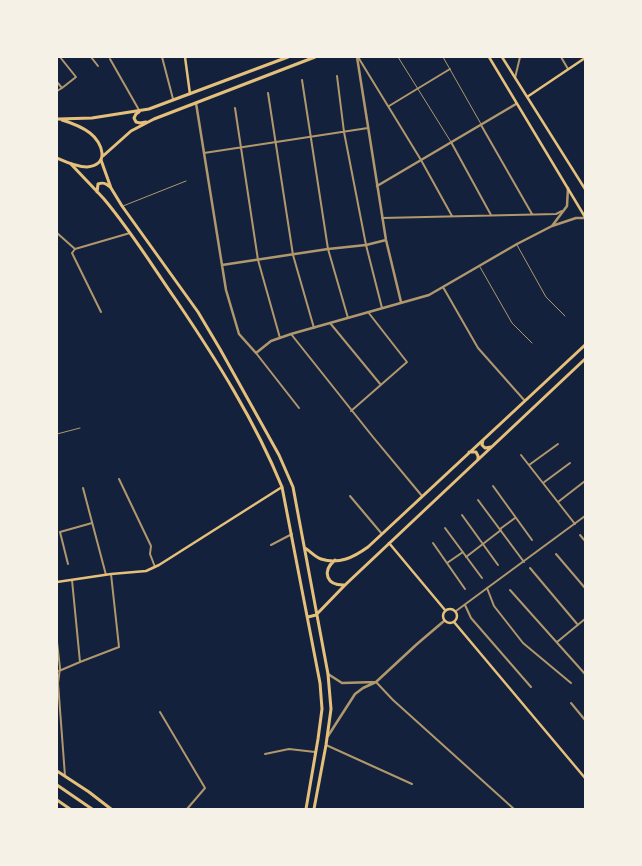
<!DOCTYPE html>
<style>
body{margin:0}
#map{position:relative;width:642px;height:866px;overflow:hidden;background:#14213d;font-family:"Source Sans 3",sans-serif}
canvas{display:block}
.frame{position:absolute;inset:0;border:58px solid #f6f1e7;pointer-events:none}
</style>
<div id="map">
<canvas width="642" height="866"></canvas>
<div class="frame"></div>
</div>
<script>
const context = document.querySelector('canvas').getContext('2d');
context.lineJoin = 'round';
function strokePath(path, color, width, dash) { context.strokeStyle = color; context.lineWidth = width; context.lineCap = dash ? 'butt' : 'round'; context.setLineDash(dash || []); context.stroke(path); }
const service = new Path2D(`
 M 398,57 L 451,142
 M 443,57 L 481,124
 M 123,206 L 186,181
 M 517,245 L 546,297 L 565,316
 M 480,267 L 512,323 L 532,343
 M 57,434 L 80,428`);
const minor = new Path2D(`
 M 60,57 L 76,77 L 62,88
 M 91,57 L 98,66
 M 162,57 L 173,99
 M 358,57 L 421,160 L 452,216
 M 561,57 L 568,69
 M 110,59 L 139,110
 M 337,76 L 344,132 L 366,245 L 382,308
 M 515,78 L 520,57
 M 302,80 L 328,249 L 348,318
 M 57,82 L 62,88 L 57,91
 M 268,93 L 293,255 L 314,328
 M 389,106 L 450,69
 M 235,108 L 258,260 L 280,338
 M 481,125 L 532,214
 M 451,142 L 491,215
 M 204,153 L 368,128
 M 382,218 L 556,214 L 562,211
 M 57,233 L 75,249 L 130,233
 M 75,249 L 72,253 L 101,312
 M 443,287 L 478,348 L 525,401
 M 330,323 L 381,385
 M 291,334 L 373,437 L 422,496
 M 256,353 L 299,408
 M 351,411 L 407,362 L 368,312
 M 521,455 L 575,524
 M 529,465 L 558,444
 M 119,479 L 151,546 L 150,554 L 155,567
 M 543,483 L 570,463
 M 493,486 L 532,540
 M 83,488 L 106,575
 M 350,496 L 382,534
 M 478,500 L 524,562
 M 558,502 L 585,481
 M 462,515 L 498,565
 M 445,528 L 482,578
 M 500,529 L 515,518
 M 580,535 L 585,541
 M 433,543 L 465,589
 M 271,545 L 292,534
 M 556,554 L 585,588
 M 466,557 L 501,530
 M 447,563 L 463,552
 M 68,564 L 60,532 L 92,523
 M 530,568 L 578,625
 M 72,580 L 80,662
 M 487,588 L 494,606 L 523,643 L 571,683
 M 510,590 L 585,674
 M 465,605 L 471,618 L 531,687
 M 456,611 L 585,516
 M 57,642 L 60,668 L 58,683 L 65,776
 M 557,642 L 585,619
 M 59,671 L 80,662 L 119,647 L 111,574
 M 376,682 L 393,700 L 514,809
 M 571,703 L 585,720
 M 160,712 L 205,788 L 187,809
 M 326,745 L 412,784
 M 265,754 L 289,749 L 315,752`);
const tertiary = new Path2D(`
 M 357,57 L 386,240 L 401,302
 M 196,103 L 226,290 L 239,334 L 256,353 L 271,341 L 291,334 L 429,295 L 517,244 L 552,226 L 576,218 L 585,218
 M 377,186 L 516,104
 M 552,226 L 567,206 L 568,188
 M 222,265 L 328,249 L 366,245 L 386,240
 M 376,682 L 417,644 L 444,621
 M 328,736 L 355,694 L 363,688 L 376,682 L 342,683 L 328,674`);
const secondary = new Path2D(`
 M 185,57 L 190,94
 M 489,57 L 585,217
 M 502,57 L 585,189
 M 527,97 L 585,58
 M 389,543 L 445,610
 M 57,582 L 111,574 L 146,571 L 159,565 L 282,487
 M443 616a7 7 0 1 1 14 0a7 7 0 1 1-14 0Z
 M 454,622 L 585,778`);
const primary = new Path2D(`
 M 139,112 L 136,114 L 134,118 L 136,122 L 140,123 L 146,122
 M 101,160 L 111,188 L 122,206 L 198,312 L 220,349 L 279,455 L 293,487 L 328,674 L 331,709 L 326,745 L 314,809
 M 71,164 C 82,176 93,187 104,199 C 131,231 153,267 176,300 C 216,359 255,421 282,487 L 320,683 L 322,709 L 318,739 L 306,809
 M 97,192 L 98,184 C 103,182 106,183 110,187
 M 483,440 L 482,445 L 485,448 L 491,447
 M 469,452 L 476,452 L 478,456 L 478,459
 M 305,548 C 310,551 315,557 321,559 C 339,565 354,557 368,547 L 585,345
 M 335,560 C 321,572 327,586 345,585
 M 308,617 L 316,615 L 345,585 L 585,359`);
const trunk = new Path2D(`
 M 58,119 L 92,118 L 149,109 L 288,57
 M 103,156 L 131,131 L 154,119 L 315,57
 M 57,158 C 66,162 77,167 87,167 C 110,165 103,143 90,133 C 82,127 72,123 62,120
 M 57,771 L 89,792 L 111,809
 M 57,785 L 92,809
 M 57,800 L 70,809`);
strokePath(service, '#b1986c', 1);
strokePath(minor, '#b1986c', 2);
strokePath(tertiary, '#b1986c', 2.5);
strokePath(secondary, '#e5c07b', 2.5);
strokePath(primary, '#e5c07b', 3);
strokePath(trunk, '#e5c07b', 3);
</script>
